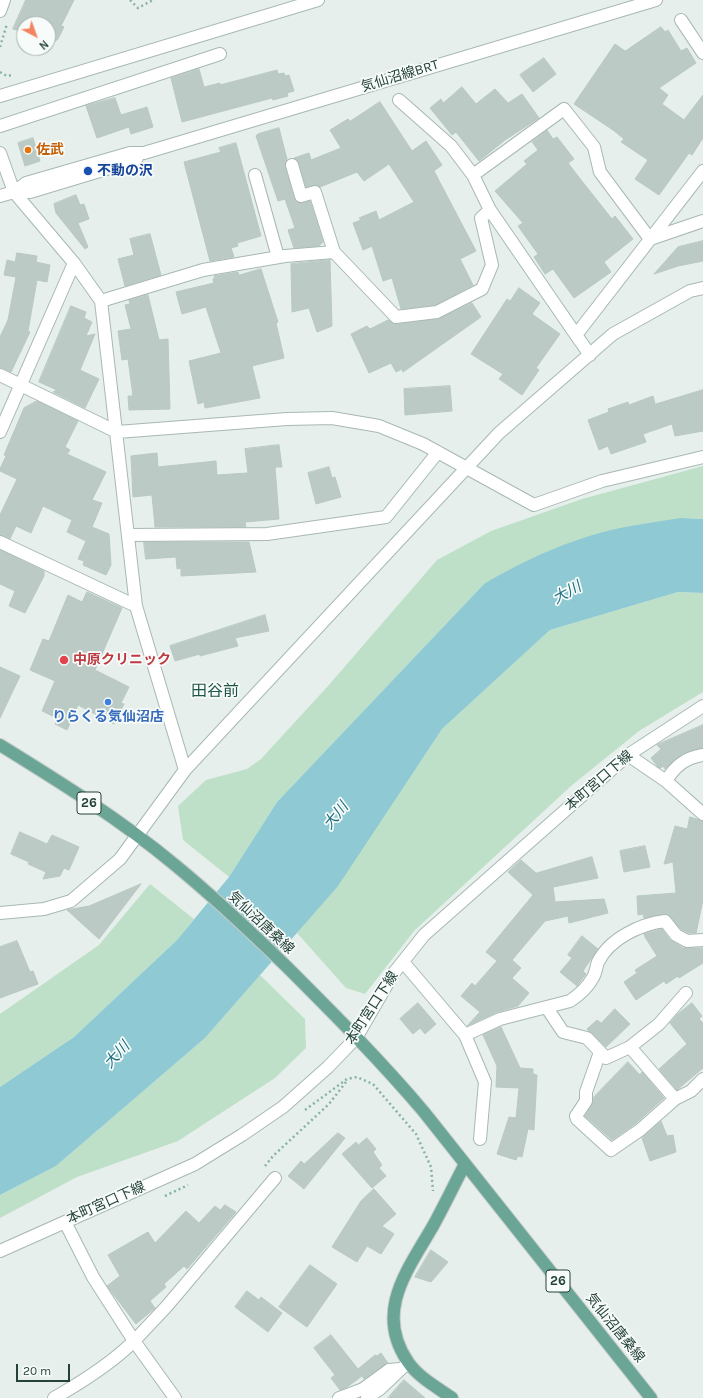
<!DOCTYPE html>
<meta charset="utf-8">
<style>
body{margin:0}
#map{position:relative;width:703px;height:1398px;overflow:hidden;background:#e6efeb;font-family:Karla,sans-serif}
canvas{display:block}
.north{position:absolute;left:16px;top:16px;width:40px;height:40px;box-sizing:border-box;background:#f7fbf9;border:1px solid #a3b1ad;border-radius:50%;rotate:139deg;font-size:11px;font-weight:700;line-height:16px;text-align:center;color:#24423a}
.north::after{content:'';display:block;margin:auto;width:14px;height:18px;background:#f4845f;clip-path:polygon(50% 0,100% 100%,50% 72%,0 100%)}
.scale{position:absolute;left:16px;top:1364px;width:54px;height:18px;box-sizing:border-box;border:2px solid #24423a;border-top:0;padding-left:5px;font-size:12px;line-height:14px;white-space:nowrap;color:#24423a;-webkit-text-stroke:3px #f7fbf9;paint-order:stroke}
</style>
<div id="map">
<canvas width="703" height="1398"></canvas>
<div class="north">N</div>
<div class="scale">20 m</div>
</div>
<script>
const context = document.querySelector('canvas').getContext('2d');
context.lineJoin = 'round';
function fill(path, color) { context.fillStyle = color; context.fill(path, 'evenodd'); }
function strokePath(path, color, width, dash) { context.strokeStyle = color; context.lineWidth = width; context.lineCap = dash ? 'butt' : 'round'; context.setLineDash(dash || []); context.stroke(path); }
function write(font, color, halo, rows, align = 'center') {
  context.font = font + ' Karla,"Noto Sans JP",sans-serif'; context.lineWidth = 3.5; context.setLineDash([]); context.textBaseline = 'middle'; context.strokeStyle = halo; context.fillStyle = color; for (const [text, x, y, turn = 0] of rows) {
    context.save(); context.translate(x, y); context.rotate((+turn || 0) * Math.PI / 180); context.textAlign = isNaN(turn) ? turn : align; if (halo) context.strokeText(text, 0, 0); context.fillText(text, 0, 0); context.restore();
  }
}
const green = new Path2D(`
 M 703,466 L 703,519 L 681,518 L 484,584 L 277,802 L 229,877 L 183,840 L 178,806 L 206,780 L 247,769 L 261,759 L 328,686 L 437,560 L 491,531 L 582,499 Z
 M 678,592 L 703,593 L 703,692 L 639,731 L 571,786 L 414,931 L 365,994 L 346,988 L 297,933 L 409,778 L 442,729 L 550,630 Z
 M 150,884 L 194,919 L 177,940 L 74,1037 L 0,1087 L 0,1014 L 99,945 Z
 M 260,975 L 305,1019 L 306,1048 L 275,1078 L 178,1141 L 77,1177 L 0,1218 L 0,1195 L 56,1166 L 205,1038 Z`);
const water = new Path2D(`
 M 681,518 L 703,519 L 703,593 L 678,592 L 550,630 L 442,729 L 338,886 L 205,1038 L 56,1166 L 0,1195 L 0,1087 L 74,1037 L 177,940 L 229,877 L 277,802 L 484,584 C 526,559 573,538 620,528 C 640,524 661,521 681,518 Z`);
const building = new Path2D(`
 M 26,0 L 74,0 L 61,26 L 64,27 L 58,39 L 48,47 L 48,24 L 24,24 L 24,38 L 18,35 L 20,31 L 13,29 Z
 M 661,27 L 665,32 L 668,30 L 681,51 L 687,48 L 696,63 L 659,88 L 668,95 L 662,104 L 684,120 L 703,95 L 703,138 L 692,155 L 689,153 L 659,195 L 635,179 L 648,160 L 621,142 L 624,139 L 613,130 L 574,104 L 615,44 L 625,51 Z
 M 544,58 L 556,74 L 533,92 L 520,75 Z
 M 199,69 L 204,87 L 220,83 L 220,85 L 277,70 L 278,74 L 284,73 L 285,76 L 289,75 L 294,91 L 287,93 L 288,96 L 273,100 L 272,98 L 182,122 L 171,78 Z
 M 462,87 L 476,104 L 495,89 L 508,103 L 522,94 L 539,118 L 505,140 L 479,161 L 456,132 L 452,135 L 430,108 L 441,99 L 443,103 Z
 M 115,98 L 121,115 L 147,107 L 153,127 L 131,134 L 129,127 L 97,138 L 86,106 Z
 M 380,102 L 412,151 L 426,141 L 442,165 L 434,171 L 476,251 L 460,259 L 473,285 L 435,305 L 401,309 L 392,278 L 383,281 L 372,246 L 363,250 L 353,223 L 361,220 L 359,218 L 376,211 L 379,220 L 414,202 L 389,164 L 364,181 L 357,172 L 320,187 L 316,185 L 306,187 L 299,163 L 294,158 L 309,153 L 311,160 L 341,148 L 330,130 L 348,119 L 350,121 Z
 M 279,128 L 287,159 L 285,167 L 294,198 L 300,203 L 310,201 L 323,242 L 319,246 L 294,248 L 288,230 L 295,228 L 285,199 L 278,201 L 256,136 L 258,134 Z
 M 547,130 L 553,139 L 557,137 L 574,159 L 568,163 L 585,185 L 612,219 L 615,216 L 633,239 L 604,262 L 611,272 L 574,298 L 553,269 L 545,274 L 534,257 L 538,254 L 518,226 L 523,223 L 495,191 L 527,164 L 524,161 L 538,150 L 532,142 Z
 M 33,138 L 40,161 L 25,166 L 18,143 Z
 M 236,143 L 261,236 L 237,243 L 238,246 L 231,248 L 234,257 L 210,261 L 184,162 L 221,152 L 219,148 Z
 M 76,195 L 80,205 L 84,204 L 89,219 L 78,223 L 88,247 L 85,249 L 56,213 L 54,204 Z
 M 150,234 L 161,275 L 125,286 L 118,259 L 134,255 L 130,239 Z
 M 703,241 L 703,261 L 678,266 L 654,274 L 678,247 Z
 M 17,253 L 37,256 L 36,262 L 50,265 L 47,282 L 37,280 L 28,331 L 30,332 L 11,372 L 0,367 L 0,337 L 8,320 L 16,277 L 4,275 L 7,260 L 15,262 Z
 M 330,260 L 332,326 L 317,332 L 309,308 L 292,312 L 291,264 Z
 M 261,269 L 278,322 L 276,323 L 284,358 L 252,366 L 260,398 L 205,408 L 204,402 L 198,404 L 189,361 L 221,353 L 206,307 L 182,314 L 176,292 L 214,283 L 213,279 L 215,278 L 214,276 L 238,272 L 239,275 Z
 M 519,288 L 540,303 L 532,314 L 560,334 L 536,368 L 539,370 L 522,395 L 499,379 L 503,374 L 471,354 L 507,299 L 510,301 Z
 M 148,295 L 159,340 L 168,339 L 170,409 L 129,410 L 128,396 L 133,396 L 128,359 L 122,360 L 118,331 L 131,329 L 125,305 L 130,304 L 129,300 Z
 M 472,303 L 481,317 L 403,372 L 402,369 L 396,372 L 391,363 L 369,373 L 351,334 L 367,326 L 370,329 L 388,320 L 397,324 L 438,319 Z
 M 71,306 L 86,312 L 84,318 L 92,322 L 86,336 L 95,334 L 80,370 L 99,379 L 85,408 L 53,392 L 57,390 L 39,382 Z
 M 450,386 L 452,411 L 405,415 L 404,389 Z
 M 703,390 L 703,431 L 675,436 L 672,424 L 643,434 L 646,442 L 611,454 L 608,446 L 599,450 L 588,420 L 609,412 L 608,409 L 628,402 L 629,405 L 653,396 L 655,404 Z
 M 37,401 L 78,421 L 65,447 L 70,450 L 67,454 L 106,472 L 92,500 L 102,503 L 92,527 L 109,534 L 111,565 L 106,575 L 83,565 L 84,561 L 78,559 L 86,541 L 67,532 L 72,520 L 43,506 L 31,533 L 16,526 L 10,539 L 0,535 L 0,515 L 17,479 L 0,471 L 0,469 L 6,456 L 4,455 L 24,408 Z
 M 279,445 L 282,467 L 275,467 L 279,519 L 245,522 L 246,527 L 155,527 L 152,495 L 133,497 L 131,456 L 157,453 L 158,467 L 216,461 L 217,475 L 248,473 L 245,449 Z
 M 329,467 L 332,478 L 335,477 L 341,497 L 316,504 L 308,473 Z
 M 144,542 L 249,542 L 256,572 L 181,576 L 181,568 L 177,569 L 176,557 L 146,559 Z
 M 0,550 L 44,571 L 44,576 L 25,613 L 9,606 L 15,591 L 0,584 Z
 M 87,592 L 122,608 L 95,670 L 129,687 L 121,703 L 124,704 L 114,724 L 78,705 L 67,730 L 55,724 L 57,718 L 42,711 L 55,681 L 30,670 L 43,639 L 49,641 L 68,595 L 82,602 Z
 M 265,615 L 269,631 L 235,638 L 238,646 L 200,656 L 200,654 L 175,661 L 170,646 Z
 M 0,667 L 20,676 L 0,718 Z
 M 703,725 L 703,748 L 682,754 L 665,769 L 663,766 L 661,768 L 658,767 L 651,758 L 661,749 L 657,745 Z
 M 690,817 L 703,821 L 703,900 L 696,933 L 689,933 L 681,929 L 667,914 L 644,918 L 643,914 L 638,915 L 637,896 L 676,893 L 673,862 L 664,864 L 675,826 L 687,829 Z
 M 20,832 L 47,844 L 52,835 L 79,847 L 69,870 L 64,868 L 60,876 L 43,879 L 46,872 L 28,864 L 29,862 L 11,854 Z
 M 645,846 L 650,867 L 624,872 L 620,851 Z
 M 592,857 L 598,878 L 553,887 L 555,902 L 604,899 L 608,913 L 569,923 L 568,916 L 545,921 L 512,960 L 521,968 L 512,978 L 529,993 L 518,1006 L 497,1012 L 467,1026 L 480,1012 L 461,996 L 472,983 L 475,986 L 497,961 L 486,952 L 533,895 L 508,872 L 521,860 L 536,873 Z
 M 141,884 L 99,939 L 67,910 L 89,906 Z
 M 662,929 L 670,940 L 683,948 L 703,948 L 703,963 L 679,978 L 678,976 L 666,984 L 664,981 L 636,1000 L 624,982 L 637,973 L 635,970 L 657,956 L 645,937 L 644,934 Z
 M 582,936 L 598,949 L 583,971 L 586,974 L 577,986 L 560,972 L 572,958 L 568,955 Z
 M 17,941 L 30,972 L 33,971 L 38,984 L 0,998 L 0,947 Z
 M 418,1003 L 436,1024 L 425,1034 L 420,1028 L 413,1034 L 400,1019 Z
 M 692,1003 L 702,1016 L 699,1019 L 703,1023 L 703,1068 L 677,1090 L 659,1069 L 687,1044 L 670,1023 L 678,1014 Z
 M 615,1009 L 630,1024 L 606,1047 L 587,1029 L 597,1020 L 601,1023 Z
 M 501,1027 L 520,1068 L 533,1069 L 533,1074 L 537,1075 L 534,1130 L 528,1129 L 522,1157 L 518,1156 L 516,1160 L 497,1154 L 509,1117 L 516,1118 L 519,1088 L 496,1087 L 497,1066 L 483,1035 Z
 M 628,1062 L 640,1075 L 642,1072 L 664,1098 L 635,1124 L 612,1140 L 585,1116 L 592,1105 L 594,1097 Z
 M 661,1121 L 667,1136 L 673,1135 L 676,1152 L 650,1161 L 642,1138 Z
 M 338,1133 L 345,1138 L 304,1189 L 288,1176 L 301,1161 L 304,1164 Z
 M 367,1138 L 376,1149 L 373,1152 L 382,1165 L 379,1168 L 386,1176 L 372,1188 L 342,1154 L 356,1142 L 358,1145 Z
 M 374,1189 L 396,1214 L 382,1226 L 394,1234 L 381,1254 L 367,1246 L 357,1262 L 332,1247 L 361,1201 Z
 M 225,1205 L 236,1212 L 187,1269 L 184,1266 L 164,1284 L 166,1287 L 150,1301 L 155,1308 L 136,1324 L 107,1286 L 120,1276 L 108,1255 L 148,1232 L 155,1243 L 186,1211 L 199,1223 L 215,1206 L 220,1210 Z
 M 431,1250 L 448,1262 L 431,1282 L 415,1277 Z
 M 310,1265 L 337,1284 L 307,1327 L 279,1307 Z
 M 247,1291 L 259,1300 L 261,1297 L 282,1313 L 268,1332 L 235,1307 Z
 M 331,1335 L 358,1369 L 375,1355 L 377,1356 L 381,1353 L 388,1363 L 364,1379 L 362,1376 L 347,1387 L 340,1390 L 331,1378 L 335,1375 L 314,1348 Z
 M 404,1380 L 425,1398 L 388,1398 Z`);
const path = new Path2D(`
 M 130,0 L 138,8 L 153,0
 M 0,47 L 7,24
 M 0,72 L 7,76 L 13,75
 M 305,1110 L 347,1079 L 357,1077 L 373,1084 L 416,1134 L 431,1167 L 433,1191
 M 265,1166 L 273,1156 L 329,1104 L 346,1082
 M 165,1196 L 188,1185`);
const minor = new Path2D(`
 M 0,11 L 4,0
 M 681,20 L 703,53
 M 0,96 L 318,0
 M 399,100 L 451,146 L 473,175 L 490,210 L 576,335
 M 0,126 L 220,54
 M 0,153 L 14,192 L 74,263 L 101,301 L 136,606 L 185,770
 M 292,165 L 301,196 L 315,192 L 334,252 L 396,317 L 437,312 L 482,289 L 492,265 L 481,218 L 490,210
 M 255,175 L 278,257
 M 473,175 L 564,109 L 594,147 L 600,172 L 650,239 L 703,221
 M 14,192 L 26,183 L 130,153 L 144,153 L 656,0
 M 0,196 L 14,192 L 30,192 L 133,161 L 137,158
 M 101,301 L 203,270 L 285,256 L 334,252
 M 590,355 L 576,335 L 703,171
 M 0,375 L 117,432 L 287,419 L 332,418 L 379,426 L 423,444 L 534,505 L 602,481 L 703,457
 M 0,432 L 74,263
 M 128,535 L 267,534 L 386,517 L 438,452
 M 0,542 L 136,606
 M 628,755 L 666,781 L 703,814
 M 666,781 C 675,766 685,758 703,755
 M 0,913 L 44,909 L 71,901 L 120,859 L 185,770 L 499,433 L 613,334 L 690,291 L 703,288
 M 403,962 L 465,1035 L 485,1082 L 480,1139
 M 547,1008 L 563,1032 L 587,1038 L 606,1058 L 630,1047
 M 465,1035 L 500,1019 L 570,1001 C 579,995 587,988 592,979 C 596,974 596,967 598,962 C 610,938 641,924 665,921 L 676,935 L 687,941 L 703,940
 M 600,1052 L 586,1092 L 586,1101 L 576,1116 L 577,1119 L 611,1150 L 640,1130 L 675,1099 L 691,1091 L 703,1079
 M 675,1099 L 630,1047 L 659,1024 L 686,993
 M 0,1251 L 195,1164 L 242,1135 L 283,1107 L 328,1067 L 356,1038 L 393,974 L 424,935 L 628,755 L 703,706
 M 54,1398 C 82,1382 111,1364 134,1341 L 93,1277 L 65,1222
 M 175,1398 L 134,1341 L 167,1306 L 275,1178
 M 339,1398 L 363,1389 L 389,1370 L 400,1369
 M 367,1398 L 381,1388 L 402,1368`);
const major = new Path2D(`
 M 0,745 C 60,782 121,820 175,865 C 214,897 251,932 287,967 C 334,1014 381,1061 424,1112 L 651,1398
 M 452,1398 C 438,1388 418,1377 408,1362 C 374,1312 407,1271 433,1226 C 444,1206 454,1185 465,1164`);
const markers = [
 [28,150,4,"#e8710a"],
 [88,171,5,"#1a4fb4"],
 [64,660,5,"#e0444e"],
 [108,702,4,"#3f7fe0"]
];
const shields = [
 [89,803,24],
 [558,1281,24]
];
const shieldNames = [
 ["26",89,803],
 ["26",558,1281]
];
const streetNames = [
 ["気仙沼線BRT",400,76,-17],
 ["本町宮口下線",599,781,-41],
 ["気仙沼唐桑線",261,923,43],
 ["本町宮口下線",372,1008,-57],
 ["本町宮口下線",106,1203,-24],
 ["気仙沼唐桑線",615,1328,51]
];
const foodNames = [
 ["佐武",36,150]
];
const transitNames = [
 ["不動の沢",97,171]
];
const healthNames = [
 ["中原クリニック",73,660]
];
const shopNames = [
 ["りらくる気仙沼店",108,717]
];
const waterNames = [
 ["大川",567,593,-29],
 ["大川",336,816,-51],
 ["大川",117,1055,-47]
];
const quarterNames = [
 ["田谷前",215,691]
];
fill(green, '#bfe0c8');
fill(water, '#8ec9d4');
fill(building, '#bbcac4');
strokePath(building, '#b8c9c2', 1);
strokePath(minor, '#a8b8b2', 14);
strokePath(major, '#c2cac8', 14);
strokePath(path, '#86b3a5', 2.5, [2, 3]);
strokePath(minor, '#fff', 12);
strokePath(major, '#6aa596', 12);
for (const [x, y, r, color] of markers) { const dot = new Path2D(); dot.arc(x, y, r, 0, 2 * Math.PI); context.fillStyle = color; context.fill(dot); strokePath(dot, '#f7fbf9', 1.5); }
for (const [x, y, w] of shields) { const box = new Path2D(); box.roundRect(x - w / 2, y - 11, w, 22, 3); context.fillStyle = '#f7fbf9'; context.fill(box); strokePath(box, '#24423a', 1); }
write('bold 13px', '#24423a', null, shieldNames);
write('14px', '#24423a', '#f7fbf9', streetNames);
write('bold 14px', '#c56008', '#f7fbf9', foodNames, 'left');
write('bold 14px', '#164399', '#f7fbf9', transitNames, 'left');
write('bold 14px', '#be3a42', '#f7fbf9', healthNames, 'left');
write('bold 14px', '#366cbe', '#f7fbf9', shopNames);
write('italic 15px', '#1c6f80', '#f7fbf9', waterNames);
write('16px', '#1f5548', '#f7fbf9', quarterNames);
</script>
